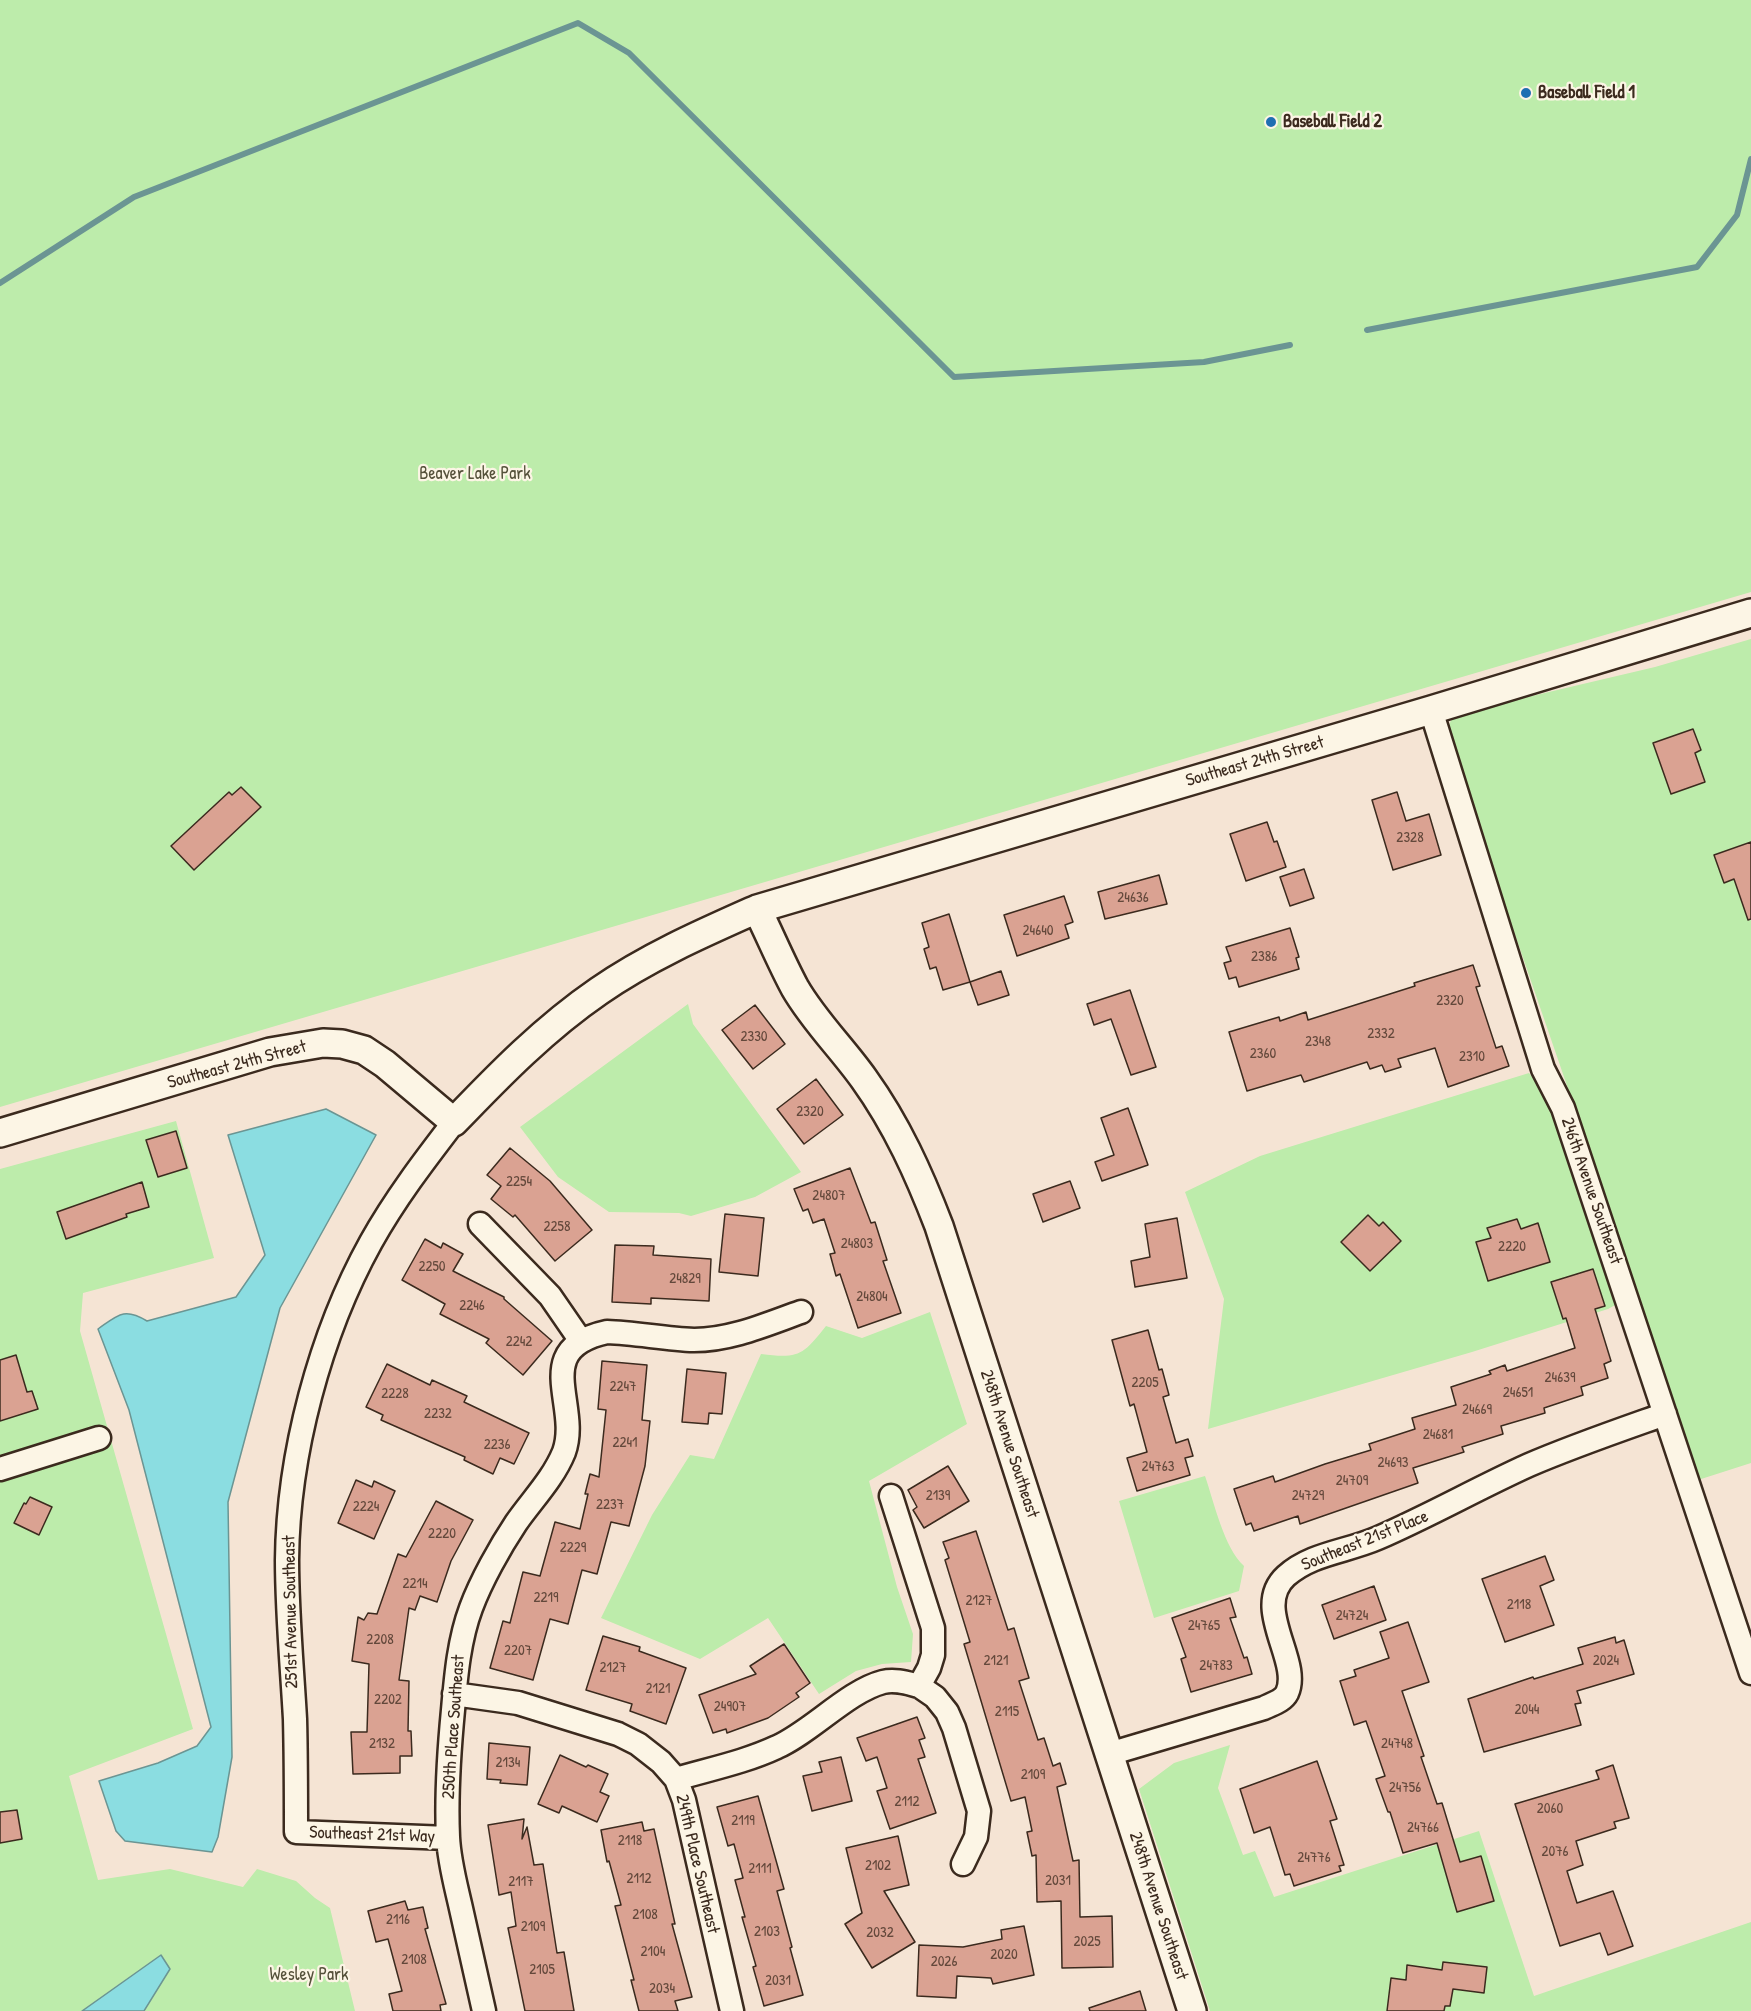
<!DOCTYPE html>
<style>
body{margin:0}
canvas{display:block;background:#f5e4d4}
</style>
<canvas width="1751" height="2011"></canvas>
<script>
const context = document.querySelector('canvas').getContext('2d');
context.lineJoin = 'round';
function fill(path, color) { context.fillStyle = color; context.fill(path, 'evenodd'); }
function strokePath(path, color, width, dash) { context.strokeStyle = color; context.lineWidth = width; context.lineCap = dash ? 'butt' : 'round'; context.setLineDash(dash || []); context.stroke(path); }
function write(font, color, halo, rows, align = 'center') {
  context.font = font + ' "Patrick Hand",sans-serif'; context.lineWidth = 4.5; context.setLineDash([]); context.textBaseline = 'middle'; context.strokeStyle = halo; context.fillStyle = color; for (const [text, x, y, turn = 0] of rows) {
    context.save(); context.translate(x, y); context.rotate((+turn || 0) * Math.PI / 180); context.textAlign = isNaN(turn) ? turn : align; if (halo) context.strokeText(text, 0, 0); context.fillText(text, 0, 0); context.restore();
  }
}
const green = new Path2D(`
 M 0,0 L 1751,0 L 1751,592 L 0,1107 Z
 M 1751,639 L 1751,1463 L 1698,1480 L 1638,1292 L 1446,734 L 1451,720 L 1464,712 L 1655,667 Z
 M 688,1004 L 693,1024 L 801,1172 L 755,1197 L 691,1216 L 679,1213 L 609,1212 L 558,1177 L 520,1127 Z
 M 1529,1073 L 1554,1105 L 1617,1304 L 1608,1309 L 1472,1352 L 1208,1429 L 1224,1299 L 1185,1192 L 1260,1156 Z
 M 176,1121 L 214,1258 L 83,1293 L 80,1331 L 193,1729 L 69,1776 L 98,1880 L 170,1869 L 243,1887 L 257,1869 L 296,1881 L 315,1898 L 330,1908 L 355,2011 L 0,2011 L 0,1169 Z
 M 930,1312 L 967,1424 L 869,1481 L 897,1587 L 913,1634 L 911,1662 L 882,1664 L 856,1671 L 819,1694 L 768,1618 L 700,1659 L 601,1618 L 652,1515 L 690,1455 L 714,1459 L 761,1354 C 799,1359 803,1355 826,1326 L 862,1338 Z
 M 1205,1476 C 1214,1502 1224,1548 1244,1566 L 1239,1591 L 1154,1618 L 1119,1501 Z
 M 1230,1745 L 1218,1788 L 1243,1855 L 1255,1851 L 1274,1897 L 1479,1831 L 1534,1996 L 1751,1922 L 1751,2011 L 1210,2011 L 1139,1789 L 1174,1763 Z`);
const water = new Path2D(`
 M 326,1109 L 376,1135 L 280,1308 L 228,1502 L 232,1757 L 218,1837 L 212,1852 L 125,1841 L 116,1831 L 99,1781 L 158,1763 L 197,1746 L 211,1727 L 129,1410 L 98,1329 C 118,1315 124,1307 147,1321 L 236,1297 L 265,1255 L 228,1135 Z
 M 161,1955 L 170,1969 L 144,2011 L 82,2011 Z`);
const stream = new Path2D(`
 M 0,283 L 134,197 L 578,23 L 629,53 L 954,377 L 1204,362 L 1290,345
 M 1367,330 L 1697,267 L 1737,215 L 1751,159`);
const building = new Path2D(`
 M 1693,729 L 1701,750 L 1695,753 L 1705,782 L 1671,794 L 1653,743 Z
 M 241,787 L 261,807 L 194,870 L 171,846 L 229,792 L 232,795 Z
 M 1397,792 L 1406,821 L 1429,814 L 1441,855 L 1393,870 L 1372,800 Z
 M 1267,822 L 1274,842 L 1277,841 L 1286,867 L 1246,881 L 1230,834 Z
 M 1751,842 L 1751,919 L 1748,920 L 1734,879 L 1724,883 L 1714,855 Z
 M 1304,869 L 1314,898 L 1290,906 L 1280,877 Z
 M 1159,875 L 1167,904 L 1105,919 L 1098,892 Z
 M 1064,896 L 1073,922 L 1065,925 L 1069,938 L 1017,956 L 1004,915 Z
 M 949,914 L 970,982 L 943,990 L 936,967 L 930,969 L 924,949 L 929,947 L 922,923 Z
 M 1290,928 L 1299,957 L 1296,958 L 1299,969 L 1239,987 L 1236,977 L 1229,979 L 1224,963 L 1231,961 L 1226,947 Z
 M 1473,965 L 1480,986 L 1476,987 L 1496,1048 L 1502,1046 L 1509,1066 L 1448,1087 L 1435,1048 L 1398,1059 L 1401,1067 L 1385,1072 L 1382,1065 L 1370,1069 L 1367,1062 L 1304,1082 L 1301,1075 L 1247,1091 L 1229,1032 L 1279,1017 L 1280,1021 L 1306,1012 L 1308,1020 L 1415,986 L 1414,983 Z
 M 1001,971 L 1009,995 L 978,1005 L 970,982 Z
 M 1130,990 L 1156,1067 L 1131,1075 L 1111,1019 L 1094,1025 L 1087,1004 Z
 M 755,1005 L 785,1044 L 753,1069 L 722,1030 Z
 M 816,1079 L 843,1115 L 804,1144 L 777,1109 Z
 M 1128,1108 L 1148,1165 L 1102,1181 L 1095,1162 L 1114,1155 L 1101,1118 Z
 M 176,1131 L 187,1168 L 158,1177 L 146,1140 Z
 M 510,1148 L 550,1181 L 592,1230 L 555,1261 L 515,1215 L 513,1217 L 491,1199 L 501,1186 L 487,1175 Z
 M 850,1168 L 871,1223 L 875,1222 L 887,1260 L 883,1261 L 901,1313 L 858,1328 L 840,1274 L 836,1276 L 830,1254 L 835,1253 L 824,1219 L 813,1223 L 808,1209 L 803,1211 L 794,1189 Z
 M 1070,1181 L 1080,1208 L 1043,1222 L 1033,1194 Z
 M 142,1182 L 149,1207 L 126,1214 L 127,1217 L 66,1239 L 57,1212 Z
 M 725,1214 L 764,1218 L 758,1276 L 719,1272 Z
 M 1368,1215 L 1379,1226 L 1383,1222 L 1401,1241 L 1370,1271 L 1341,1242 Z
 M 1177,1218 L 1187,1278 L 1135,1287 L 1131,1261 L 1150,1257 L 1145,1224 Z
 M 1517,1219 L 1521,1229 L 1538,1223 L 1550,1262 L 1488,1281 L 1476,1242 L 1491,1238 L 1487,1228 Z
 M 425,1239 L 441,1248 L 443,1243 L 463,1254 L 453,1271 L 504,1297 L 504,1299 L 552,1341 L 523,1375 L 486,1343 L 489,1339 L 440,1314 L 445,1304 L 402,1280 Z
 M 615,1245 L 654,1246 L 653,1255 L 711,1259 L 709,1301 L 651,1298 L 651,1304 L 612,1302 Z
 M 1593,1269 L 1605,1306 L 1595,1309 L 1611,1361 L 1604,1364 L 1608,1378 L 1581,1387 L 1583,1395 L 1544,1408 L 1545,1413 L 1501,1426 L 1503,1434 L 1462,1447 L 1464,1452 L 1413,1468 L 1418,1483 L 1300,1524 L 1298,1516 L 1254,1531 L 1251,1523 L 1246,1525 L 1234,1489 L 1273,1476 L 1275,1482 L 1325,1464 L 1371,1450 L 1369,1444 L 1415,1429 L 1412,1418 L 1456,1405 L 1451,1387 L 1491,1374 L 1489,1371 L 1505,1365 L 1507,1371 L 1575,1348 L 1566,1318 L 1563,1319 L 1551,1282 Z
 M 1148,1330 L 1159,1370 L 1162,1369 L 1169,1395 L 1163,1397 L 1176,1443 L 1188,1439 L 1193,1456 L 1185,1458 L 1190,1475 L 1137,1491 L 1127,1458 L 1147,1452 L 1134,1404 L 1130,1406 L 1112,1340 Z
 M 16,1355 L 27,1392 L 32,1391 L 38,1409 L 0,1421 L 0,1360 Z
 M 602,1361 L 647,1365 L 642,1420 L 650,1421 L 645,1466 L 629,1526 L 611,1522 L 597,1574 L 582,1570 L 568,1624 L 550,1619 L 533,1680 L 490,1668 L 503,1621 L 510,1623 L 523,1572 L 540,1576 L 555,1522 L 580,1529 L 588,1494 L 585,1494 L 590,1474 L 599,1477 L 606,1410 L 598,1409 Z
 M 387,1364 L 430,1385 L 432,1380 L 467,1396 L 464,1402 L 529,1433 L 514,1464 L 500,1458 L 493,1474 L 464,1460 L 465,1457 L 381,1420 L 383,1415 L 366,1407 Z
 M 687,1369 L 726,1373 L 722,1414 L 709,1413 L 708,1424 L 682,1422 Z
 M 948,1466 L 969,1501 L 924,1528 L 913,1510 L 917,1507 L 908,1490 Z
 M 356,1480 L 372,1487 L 374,1481 L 395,1491 L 374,1539 L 338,1523 Z
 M 30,1497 L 52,1507 L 39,1535 L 14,1523 L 24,1503 L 26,1504 Z
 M 436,1501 L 473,1520 L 451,1561 L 437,1602 L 420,1596 L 415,1610 L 409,1608 L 399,1680 L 409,1681 L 408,1731 L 411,1731 L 412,1756 L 400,1756 L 400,1773 L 353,1774 L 351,1732 L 367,1732 L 369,1664 L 352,1661 L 358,1617 L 364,1620 L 368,1613 L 377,1614 L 398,1554 L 406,1557 Z
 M 976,1531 L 1008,1630 L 1014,1628 L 1029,1678 L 1019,1681 L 1038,1740 L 1044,1738 L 1053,1766 L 1060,1763 L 1066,1784 L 1057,1787 L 1073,1861 L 1079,1860 L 1080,1917 L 1112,1916 L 1113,1967 L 1062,1968 L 1061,1901 L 1037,1902 L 1036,1855 L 1032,1856 L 1027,1832 L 1032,1831 L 1025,1797 L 1011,1801 L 964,1644 L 970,1642 L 945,1560 L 949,1558 L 943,1542 Z
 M 1545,1556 L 1554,1580 L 1540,1586 L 1554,1625 L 1505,1642 L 1482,1579 Z
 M 1374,1586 L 1386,1620 L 1334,1639 L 1322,1605 Z
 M 1230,1598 L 1236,1617 L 1230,1618 L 1244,1658 L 1247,1657 L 1252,1674 L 1191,1692 L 1181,1659 L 1186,1657 L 1172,1618 Z
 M 1408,1622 L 1429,1682 L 1402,1691 L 1424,1756 L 1421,1757 L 1437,1804 L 1442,1803 L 1460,1862 L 1481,1856 L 1494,1901 L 1457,1912 L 1437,1843 L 1403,1853 L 1390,1812 L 1388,1812 L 1376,1779 L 1385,1776 L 1366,1721 L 1354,1725 L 1340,1681 L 1356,1676 L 1354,1670 L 1389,1658 L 1380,1632 Z
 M 603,1636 L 640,1647 L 639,1651 L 686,1668 L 666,1724 L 630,1711 L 632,1704 L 586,1690 Z
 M 1615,1637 L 1616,1643 L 1624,1640 L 1634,1674 L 1577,1691 L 1581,1703 L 1575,1704 L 1581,1725 L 1484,1752 L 1468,1699 L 1533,1677 L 1534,1679 L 1583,1664 L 1578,1648 Z
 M 784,1644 L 810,1683 L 796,1693 L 799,1697 L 768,1718 L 727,1733 L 726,1729 L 713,1733 L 699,1695 L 756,1674 L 750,1666 Z
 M 917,1717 L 925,1738 L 919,1740 L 925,1757 L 918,1759 L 936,1813 L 890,1829 L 877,1791 L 887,1788 L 877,1757 L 866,1761 L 857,1738 Z
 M 489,1743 L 530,1747 L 527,1785 L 500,1783 L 501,1780 L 487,1779 Z
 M 560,1755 L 586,1767 L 588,1765 L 608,1774 L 600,1792 L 609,1796 L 597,1822 L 562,1806 L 559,1813 L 538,1804 Z
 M 841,1757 L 852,1801 L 812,1811 L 803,1776 L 822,1772 L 819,1762 Z
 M 1317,1761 L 1337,1819 L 1330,1821 L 1344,1865 L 1339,1866 L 1341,1871 L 1294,1886 L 1290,1874 L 1285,1875 L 1270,1827 L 1254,1833 L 1240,1789 Z
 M 1613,1765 L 1629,1818 L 1614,1822 L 1616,1828 L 1576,1841 L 1583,1865 L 1567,1871 L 1577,1903 L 1613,1891 L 1633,1946 L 1608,1955 L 1600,1933 L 1560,1946 L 1515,1804 L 1599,1779 L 1596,1771 Z
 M 758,1796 L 784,1889 L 777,1891 L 792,1947 L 790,1948 L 803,1995 L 764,2006 L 753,1967 L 756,1966 L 742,1917 L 745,1917 L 735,1880 L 743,1878 L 734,1844 L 728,1846 L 717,1807 Z
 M 17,1810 L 22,1839 L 0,1843 L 0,1812 Z
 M 524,1819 L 522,1839 L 527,1827 L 534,1865 L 543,1864 L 557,1953 L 564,1952 L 574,2011 L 525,2011 L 508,1928 L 516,1926 L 511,1892 L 499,1895 L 488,1825 Z
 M 642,1822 L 644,1831 L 654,1829 L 675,1924 L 672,1924 L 692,1997 L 675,2001 L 678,2011 L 639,2011 L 631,1980 L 634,1980 L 615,1906 L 621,1905 L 609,1861 L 607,1862 L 601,1830 Z
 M 898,1836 L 909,1885 L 884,1891 L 915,1942 L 872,1968 L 845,1924 L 862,1913 L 846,1848 Z
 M 405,1901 L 408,1910 L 423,1907 L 428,1928 L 425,1929 L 446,2004 L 440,2005 L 441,2011 L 393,2011 L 389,1994 L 402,1991 L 388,1939 L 376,1942 L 368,1911 Z
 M 1024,1926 L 1034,1975 L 993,1984 L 991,1978 L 957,1976 L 956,1998 L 917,1996 L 919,1945 L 963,1947 L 1002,1939 L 1001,1930 Z
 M 1443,1962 L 1487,1967 L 1484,1993 L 1453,1989 L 1450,2006 L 1445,2006 L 1444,2011 L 1387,2011 L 1391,1978 L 1406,1980 L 1407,1965 L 1442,1970 Z
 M 1140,1991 L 1146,2011 L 1090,2011 L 1089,2008 Z`);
const minor = new Path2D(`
 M 1431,710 L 1543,1069 L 1563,1108 L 1751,1673
 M 480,1224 L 550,1296 L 581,1341
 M 0,1469 L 99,1438
 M 891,1496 L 933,1628 L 933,1655 L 929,1668 L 919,1686 L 935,1697 L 947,1712 L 954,1728 L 979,1811 L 976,1837 L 963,1864
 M 454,1694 L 518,1703 L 618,1734 L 638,1744 L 661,1762 L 676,1779 L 684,1800 L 732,2011
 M 1109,1754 L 1264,1708 C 1272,1704 1283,1701 1287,1693 C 1302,1661 1251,1608 1286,1576 C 1312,1553 1346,1552 1378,1538 C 1429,1516 1478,1488 1529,1465 C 1573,1446 1620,1430 1665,1414
 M 676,1779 C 710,1769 745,1762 777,1747 C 811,1732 848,1691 883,1682 C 895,1679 907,1683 919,1686
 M 448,1838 L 296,1832 C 296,1795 296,1756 295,1719 C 292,1666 287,1613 287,1560 C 288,1454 320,1334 371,1242 C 395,1199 424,1161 454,1122
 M 484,2011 C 476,1975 468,1940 460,1904 C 455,1882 449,1860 448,1837 C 446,1795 449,1752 453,1710 C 456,1676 459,1640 471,1608 C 481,1581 500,1547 516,1523 C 532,1500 553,1479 564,1452 C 581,1405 529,1349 607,1332 C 636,1333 665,1339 694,1340 C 731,1340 767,1324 801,1312`);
const tertiary = new Path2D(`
 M 757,909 C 770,935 781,962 795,988 C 814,1021 842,1048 864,1079 C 897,1125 919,1174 939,1226 L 1192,2011
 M 0,1133 L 270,1052 L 323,1043 L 342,1044 L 364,1050 L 385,1064 L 454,1122 C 499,1075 545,1028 599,991 C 648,957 703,933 757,909 L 1431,710 L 1751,613`);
const markers = [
 [1526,93,6,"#1f6fb2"],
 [1271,122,6,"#1f6fb2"]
];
const numberNames = [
 ["2328",1410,838],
 ["24636",1133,898],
 ["24640",1038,931],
 ["2386",1264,957],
 ["2320",1450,1001],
 ["2332",1381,1034],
 ["2330",754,1037],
 ["2348",1318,1042],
 ["2360",1263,1054],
 ["2310",1472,1057],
 ["2320",810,1112],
 ["2254",519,1182],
 ["24807",829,1196],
 ["2258",557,1227],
 ["24803",857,1244],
 ["2220",1512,1247],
 ["2250",432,1267],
 ["24829",685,1279],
 ["24804",872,1297],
 ["2246",472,1306],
 ["2242",519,1342],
 ["24639",1560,1378],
 ["2205",1145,1383],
 ["2247",623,1387],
 ["24651",1518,1393],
 ["2228",395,1394],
 ["24669",1477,1410],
 ["2232",438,1414],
 ["24681",1438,1435],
 ["2241",625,1443],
 ["2236",497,1445],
 ["24693",1393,1463],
 ["24763",1158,1467],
 ["24709",1352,1481],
 ["2139",938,1496],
 ["24729",1308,1496],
 ["2237",610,1505],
 ["2224",366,1507],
 ["2220",442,1534],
 ["2229",573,1548],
 ["2214",415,1584],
 ["2219",546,1598],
 ["2127",979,1601],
 ["2118",1519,1605],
 ["24724",1352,1616],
 ["24765",1204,1626],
 ["2208",380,1640],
 ["2207",518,1651],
 ["2121",996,1661],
 ["2024",1606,1661],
 ["24783",1216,1666],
 ["2127",613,1668],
 ["2121",658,1689],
 ["2202",388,1700],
 ["24907",730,1707],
 ["2044",1527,1710],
 ["2115",1007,1712],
 ["2132",382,1744],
 ["24748",1397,1744],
 ["2134",508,1763],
 ["2109",1033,1775],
 ["24756",1405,1788],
 ["2112",907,1802],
 ["2060",1550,1809],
 ["2119",743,1821],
 ["24766",1423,1828],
 ["2118",630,1841],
 ["2076",1555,1852],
 ["24776",1314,1858],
 ["2102",878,1866],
 ["2111",760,1869],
 ["2112",639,1879],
 ["2031",1058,1881],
 ["2117",521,1882],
 ["2108",645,1915],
 ["2116",398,1920],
 ["2109",533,1927],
 ["2103",767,1932],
 ["2032",880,1933],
 ["2025",1087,1942],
 ["2104",653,1952],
 ["2020",1004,1955],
 ["2108",414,1960],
 ["2026",944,1962],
 ["2105",542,1970],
 ["2031",778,1981],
 ["2034",662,1989]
];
const poiNames = [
 ["Baseball Field 1",1538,93],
 ["Baseball Field 2",1283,122]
];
const parkNames = [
 ["Beaver Lake Park",475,474],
 ["Wesley Park",309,1975]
];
const streetNames = [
 ["Southeast 24th Street",1255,762,-16],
 ["Southeast 24th Street",237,1065,-15],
 ["246th Avenue Southeast",1591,1191,71],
 ["248th Avenue Southeast",1009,1444,72],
 ["Southeast 21st Place",1365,1541,-22],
 ["251st Avenue Southeast",291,1612,-91],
 ["250th Place Southeast",454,1727,-86],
 ["Southeast 21st Way",372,1835,2],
 ["249th Place Southeast",697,1864,77],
 ["248th Avenue Southeast",1158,1906,72]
];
fill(green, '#bdecab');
fill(water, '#8bdde1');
strokePath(water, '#6b9593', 1.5);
strokePath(stream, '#6b9593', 6);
fill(building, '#daa292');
strokePath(building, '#3b2a1e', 1.5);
strokePath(minor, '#3b2a1e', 27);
strokePath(tertiary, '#3b2a1e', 32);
strokePath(minor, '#fcf5e5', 22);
strokePath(tertiary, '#fcf5e5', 27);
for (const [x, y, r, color] of markers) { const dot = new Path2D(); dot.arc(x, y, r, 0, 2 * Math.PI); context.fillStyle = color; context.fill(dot); strokePath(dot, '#fcf5e5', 2); }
write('15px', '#63483b', null, numberNames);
write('bold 18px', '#3b2a1e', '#fcf5e5', poiNames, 'left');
write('18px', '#55513a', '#fcf5e5', parkNames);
write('18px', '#3b2a1e', '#fcf5e5', streetNames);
</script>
